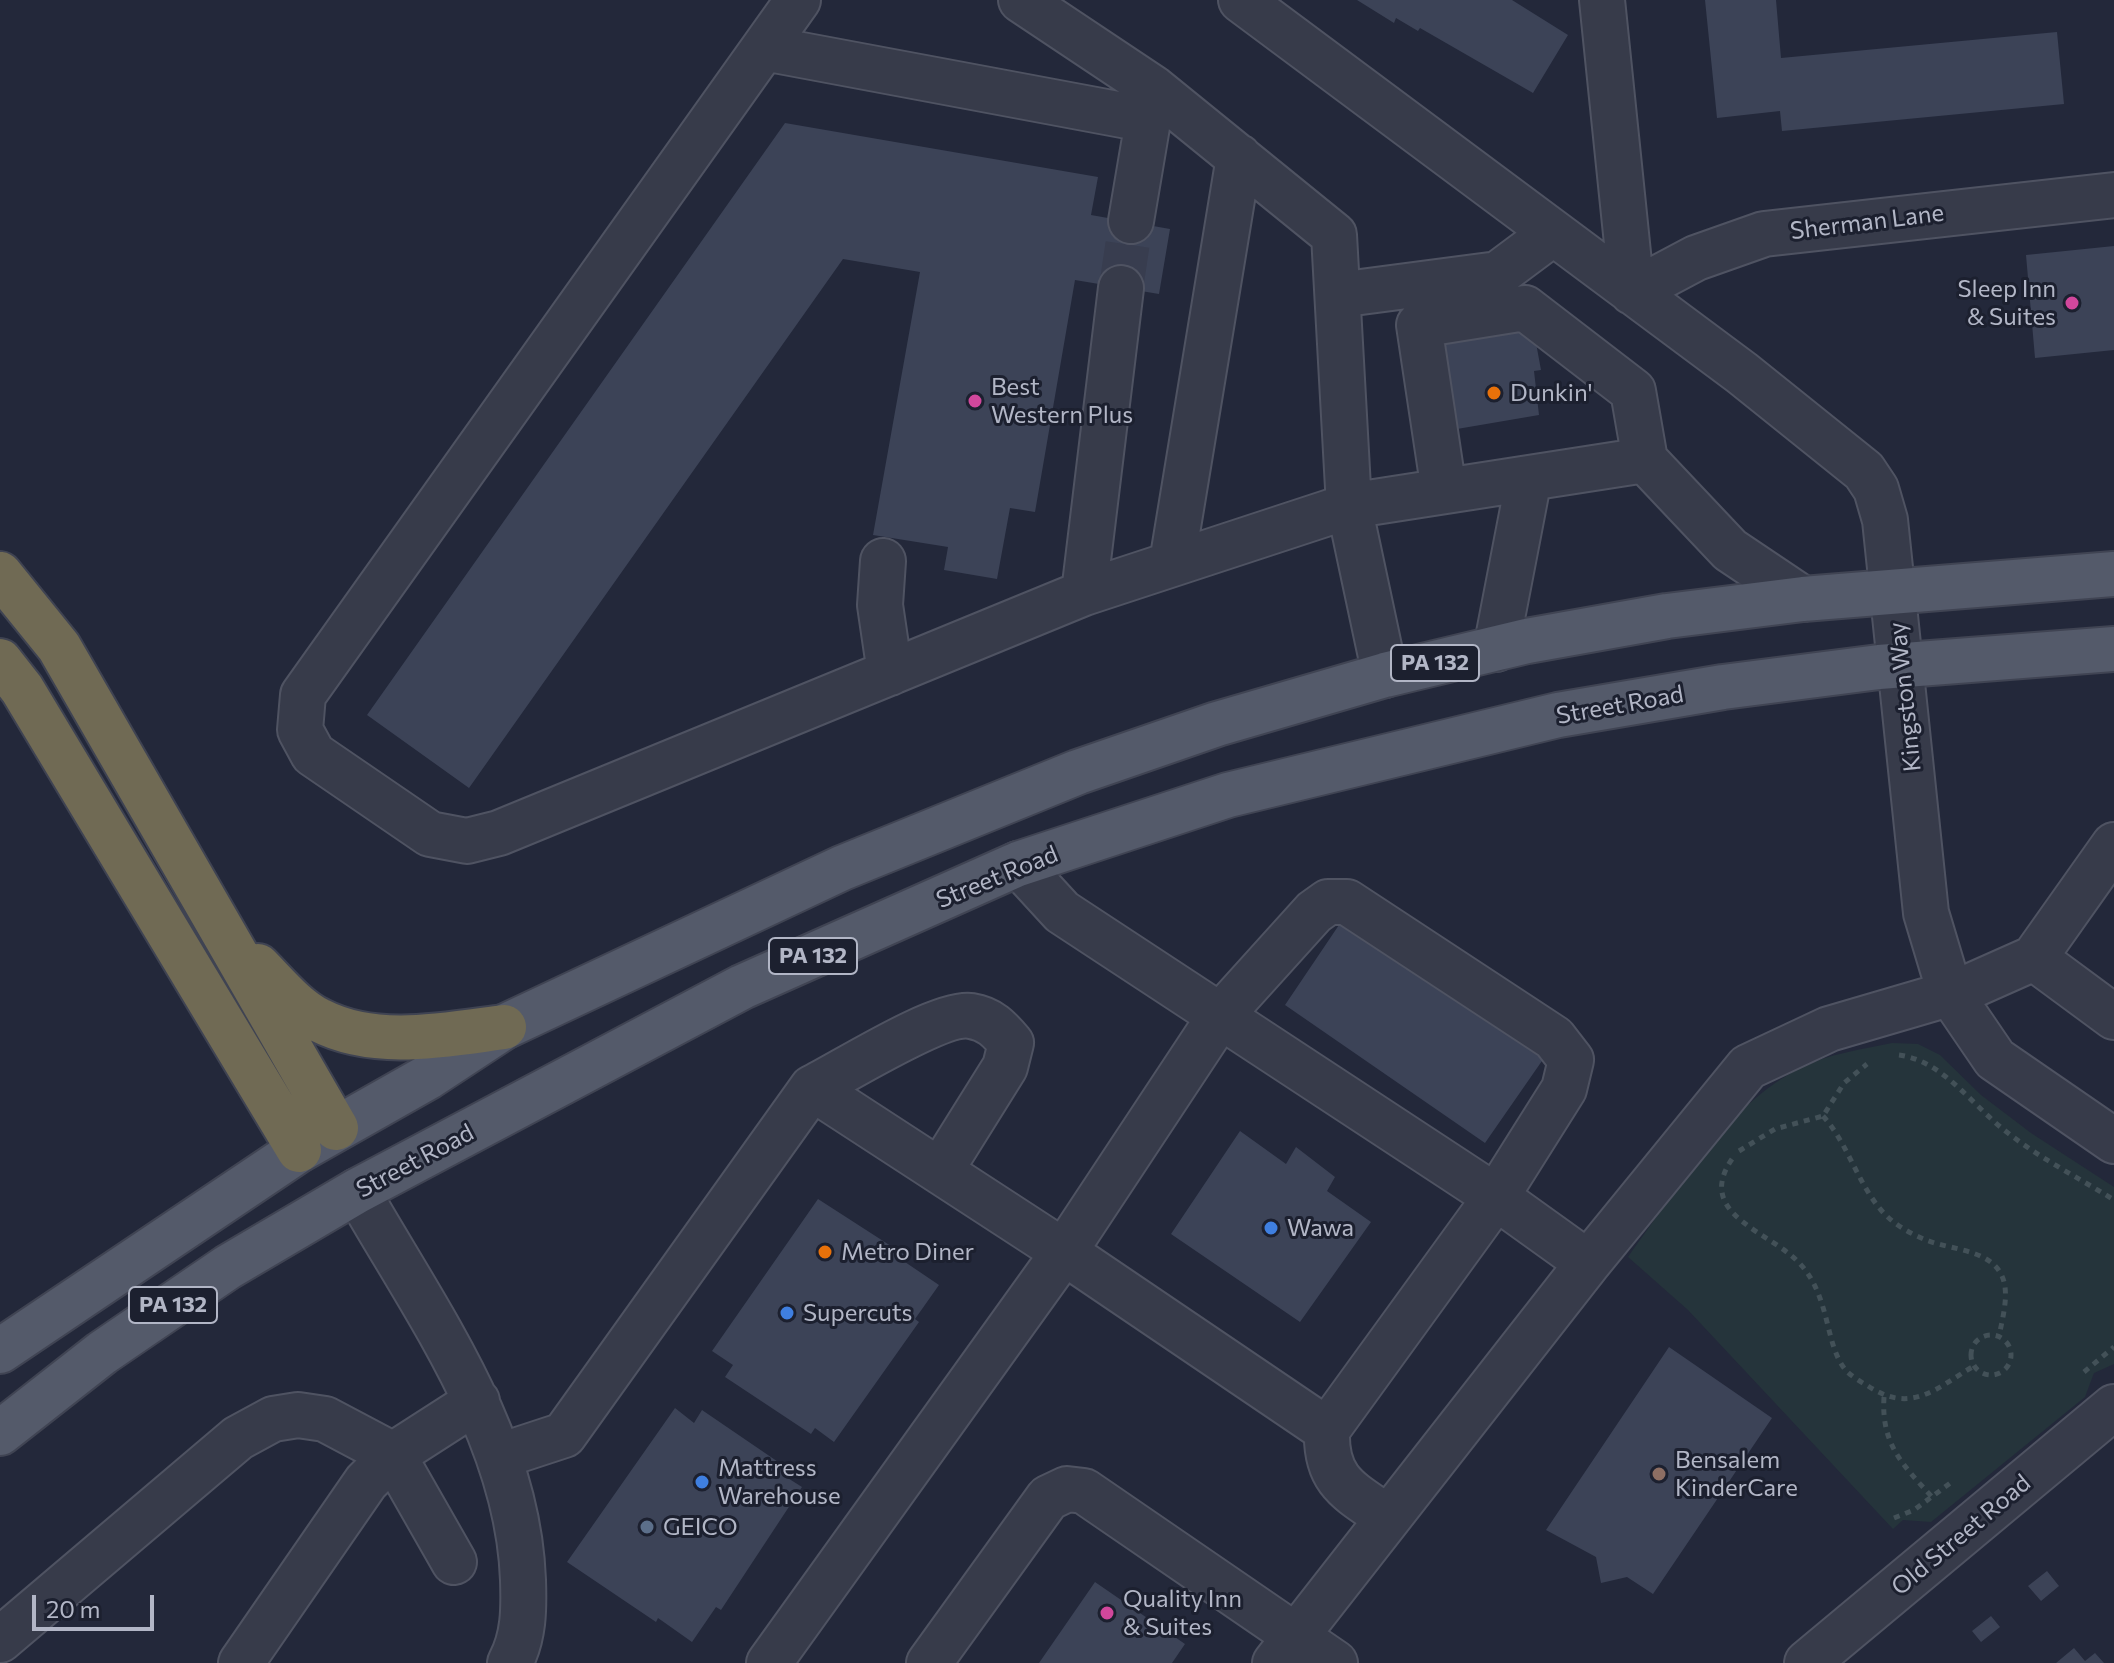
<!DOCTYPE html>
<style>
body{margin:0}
#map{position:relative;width:2114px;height:1663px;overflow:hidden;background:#23283a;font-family:Commissioner,sans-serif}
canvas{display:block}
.scale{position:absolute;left:32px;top:1595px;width:122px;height:36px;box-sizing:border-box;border:4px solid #b2b6c6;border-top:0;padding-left:10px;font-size:24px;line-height:28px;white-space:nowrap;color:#b2b6c6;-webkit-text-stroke:6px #1c202f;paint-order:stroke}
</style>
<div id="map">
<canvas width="2114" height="1663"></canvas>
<div class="scale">20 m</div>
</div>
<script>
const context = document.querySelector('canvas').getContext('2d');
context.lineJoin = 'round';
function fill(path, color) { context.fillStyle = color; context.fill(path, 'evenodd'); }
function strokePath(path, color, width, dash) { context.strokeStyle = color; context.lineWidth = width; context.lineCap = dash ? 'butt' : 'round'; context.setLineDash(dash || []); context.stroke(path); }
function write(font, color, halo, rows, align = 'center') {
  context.font = font + ' Commissioner,sans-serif'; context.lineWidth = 6; context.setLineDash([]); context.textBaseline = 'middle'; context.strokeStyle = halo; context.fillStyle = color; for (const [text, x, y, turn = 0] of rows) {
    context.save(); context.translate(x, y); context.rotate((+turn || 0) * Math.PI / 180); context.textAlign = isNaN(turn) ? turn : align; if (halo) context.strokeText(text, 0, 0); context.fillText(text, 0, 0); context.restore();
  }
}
const green = new Path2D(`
 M 1892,1043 L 1918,1044 L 1940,1055 L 1981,1095 L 2031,1133 L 2114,1187 L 2114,1364 L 2094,1373 L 2085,1397 L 1931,1522 L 1903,1520 L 1893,1529 L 1688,1310 L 1628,1257 C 1678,1189 1724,1107 1802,1067 C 1829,1054 1863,1049 1892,1043 Z`);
const building = new Path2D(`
 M 1357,0 L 1512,0 L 1568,35 L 1533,93 L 1420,28 L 1418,31 L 1396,18 L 1394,23 Z
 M 1705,0 L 1776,0 L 1781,58 L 2057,32 L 2064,104 L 1782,131 L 1780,111 L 1717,118 Z
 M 785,123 L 1098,177 L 1091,215 L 1170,229 L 1159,294 L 1075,280 L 1035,512 L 1010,508 L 997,579 L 944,570 L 948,547 L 873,535 L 920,272 L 843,259 L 469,788 L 367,715 Z
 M 2114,246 L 2114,350 L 2035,358 L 2026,255 Z
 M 1443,329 L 1534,332 L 1541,370 L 1534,371 L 1539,415 L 1457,429 Z
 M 1343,919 L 1544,1058 L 1485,1143 L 1285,1005 Z
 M 1240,1131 L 1286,1164 L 1296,1147 L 1335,1177 L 1327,1191 L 1371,1222 L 1300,1322 L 1171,1234 Z
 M 818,1199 L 908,1257 L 905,1262 L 939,1285 L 915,1319 L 919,1322 L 834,1442 L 815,1428 L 811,1434 L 725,1377 L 733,1365 L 712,1351 Z
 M 1669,1347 L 1772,1418 L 1653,1594 L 1627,1577 L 1601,1583 L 1596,1557 L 1546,1530 Z
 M 675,1408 L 694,1423 L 702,1410 L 787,1468 L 783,1475 L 802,1487 L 721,1610 L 716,1607 L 692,1642 L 658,1618 L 656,1622 L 567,1562 Z
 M 2047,1571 L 2059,1586 L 2041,1601 L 2028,1586 Z
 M 1095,1582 L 1185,1644 L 1172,1663 L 1039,1663 Z
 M 1991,1616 L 2000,1627 L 1981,1642 L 1972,1631 Z
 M 2074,1648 L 2085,1661 L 2095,1653 L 2104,1663 L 2056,1663 Z`);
const minorTunnel = new Path2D(`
 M 1121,288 L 1131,221`);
const path = new Path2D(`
 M 1899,1055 C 1944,1061 1972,1106 2008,1133 C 2041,1159 2079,1178 2114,1200
 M 1823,1116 C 1848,1144 1857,1182 1881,1210 C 1893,1224 1909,1233 1926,1240 C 1953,1251 2000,1249 2005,1287 C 2007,1303 2002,1321 1999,1336
 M 1739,1151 L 1775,1129 L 1823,1116 L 1844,1083 L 1867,1064
 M 1732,1159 C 1693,1216 1774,1232 1802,1266 C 1830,1299 1825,1342 1844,1368 C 1849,1375 1861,1382 1868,1386 C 1912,1415 1936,1388 1974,1366
 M1971 1355a20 20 0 1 1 40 0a20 20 0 1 1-40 0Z
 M 2084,1372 L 2114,1347
 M 1884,1397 C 1881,1444 1902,1464 1932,1497
 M 1894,1518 L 1914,1510 L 1953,1481`);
const minor = new Path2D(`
 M 798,0 L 303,695 L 300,730 L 313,754 L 430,834 L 467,841 L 499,833 L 1084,593 L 1349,506 L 1334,235 L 1153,88 L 1021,0
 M 1241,0 L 1742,373 L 1864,471 L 1876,489 L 1885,520 L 1926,913 L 1950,993 L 1995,1059 L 2114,1141
 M 1602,0 L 1632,292
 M 764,48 L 1149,120
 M 1131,221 L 1153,91
 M 1632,292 L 1696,258 L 1764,234 L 2114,195
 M 1338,295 L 1498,274 L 1553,233
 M 1444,491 L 1419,325 L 1525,308 L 1633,391 L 1645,460 L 1730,550 L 1803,599
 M 883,561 L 880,605 L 890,673
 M 1172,563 L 1239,157
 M 1084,593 L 1121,288
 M 1496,649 L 1529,478
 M 1385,675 L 1349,506 L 1645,460
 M 1018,864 L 1062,912 L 1496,1197 L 1588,1263
 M 2034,958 L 2114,1017
 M 812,1088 C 844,1072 940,1011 971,1016 C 990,1019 999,1029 1011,1043 L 1005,1067 L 940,1171
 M 357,1191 C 426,1312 518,1436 523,1580 C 524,1609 524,1637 510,1663
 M 1327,1430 L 1064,1252 L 1220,1016 L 1314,912 L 1328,902 L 1347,902 L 1554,1038 L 1571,1060 L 1564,1089 L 1496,1197 L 1327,1430 C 1325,1481 1349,1491 1387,1517
 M 500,1456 L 564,1435 L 812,1088 L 1064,1252 L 769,1663
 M 0,1640 L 238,1438 L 273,1419 L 298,1415 L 325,1419 L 393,1455 L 454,1562
 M 241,1663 L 366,1482 L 393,1455 L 477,1401
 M 929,1663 L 1048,1498 L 1067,1489 L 1084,1491 L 1335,1663
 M 1275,1663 L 1588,1263 L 1748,1067 L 1829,1029 L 1962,990 L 2034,958 L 2114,845
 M 1807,1663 L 2114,1407`);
const major = new Path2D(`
 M 0,1351 L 299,1150 L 428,1077 L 504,1027 L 842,868 L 1078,772 L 1217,724 L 1385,675 L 1527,641 L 1667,616 L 1803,599 L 2114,574
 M 0,1433 L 102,1353 L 228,1267 L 357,1191 L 742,987 L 1018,864 L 1228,795 L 1558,715 L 1723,687 L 1879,667 L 2114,649`);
const highway = new Path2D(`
 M 0,574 L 59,647 L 336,1128
 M 0,661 L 22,689 L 299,1150
 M 258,966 C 276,984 296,1009 319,1020 C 375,1049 444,1035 504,1027`);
const markers = [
 [2072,303,8,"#d1479c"],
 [1494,393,8,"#e8710a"],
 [975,401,8,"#d1479c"],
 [1271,1228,8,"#3f7fe0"],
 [825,1252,8,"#e8710a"],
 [787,1313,8,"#3f7fe0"],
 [1659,1474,8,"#8d6e63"],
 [702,1482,8,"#3f7fe0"],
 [647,1527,8,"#5c6f8a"],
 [1107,1613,8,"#d1479c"]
];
const shields = [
 [1435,663,88],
 [813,956,88],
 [173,1305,88]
];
const shieldNames = [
 ["PA 132",1435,663],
 ["PA 132",813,956],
 ["PA 132",173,1305]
];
const streetNames = [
 ["Sherman Lane",1867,222,-7],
 ["Kingston Way",1905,697,-96],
 ["Street Road",1620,705,-10],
 ["Street Road",997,877,-22],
 ["Street Road",415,1161,-28],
 ["Old Street Road",1961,1535,-40]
];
const poiNames = [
 ["Sleep Inn",2056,289,"right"],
 ["& Suites",2056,317,"right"],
 ["Best",991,387],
 ["Western Plus",991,415],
 ["Dunkin'",1510,393],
 ["Wawa",1287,1228],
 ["Metro Diner",841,1252],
 ["Supercuts",803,1313],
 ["Bensalem",1675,1460],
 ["KinderCare",1675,1488],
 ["Mattress",718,1468],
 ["Warehouse",718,1496],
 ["GEICO",663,1527],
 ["Quality Inn",1123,1599],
 ["& Suites",1123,1627]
];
fill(green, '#25343b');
fill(building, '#3c4357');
strokePath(minorTunnel, '#383d4f', 44, [44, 22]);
strokePath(minor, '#4f5362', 48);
strokePath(major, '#404453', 48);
strokePath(highway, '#3f4352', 48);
strokePath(path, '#435158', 5, [6, 6]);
strokePath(minor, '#373b4a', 44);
strokePath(major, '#545a6a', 44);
strokePath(highway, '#706a54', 44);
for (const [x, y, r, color] of markers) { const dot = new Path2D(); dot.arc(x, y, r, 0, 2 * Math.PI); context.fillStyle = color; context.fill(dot); strokePath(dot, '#1c202f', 3); }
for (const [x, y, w] of shields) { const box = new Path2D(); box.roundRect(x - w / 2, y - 18, w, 36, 6); context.fillStyle = '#1c202f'; context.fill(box); strokePath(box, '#b2b6c6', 2); }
write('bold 22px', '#b2b6c6', null, shieldNames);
write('24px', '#b2b6c6', '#1c202f', streetNames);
write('24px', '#b2b6c6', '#1c202f', poiNames, 'left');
</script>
